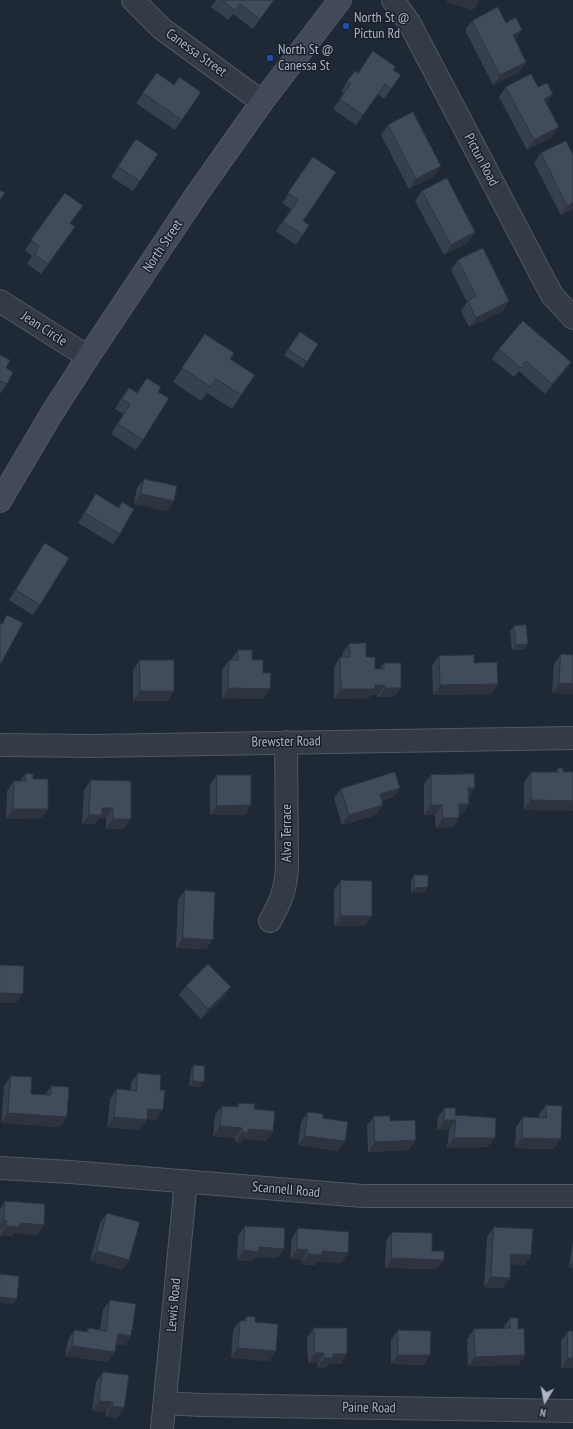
<!DOCTYPE html>
<style>
body{margin:0}
#map{position:relative;width:573px;height:1429px;overflow:hidden;background:#1f2936;font-family:"PT Sans Narrow",sans-serif}
canvas{display:block}
.north{position:absolute;left:525px;top:1381px;width:40px;height:40px;-webkit-text-stroke:3px #18202b;paint-order:stroke;rotate:190deg;font-size:11px;font-weight:700;line-height:16px;text-align:center;color:#adb5c4}
.north::after{content:'';display:block;margin:auto;width:14px;height:18px;background:#adb5c4;clip-path:polygon(50% 0,100% 100%,50% 72%,0 100%)}
</style>
<div id="map">
<canvas width="573" height="1429"></canvas>
<div class="north">N</div>
</div>
<script>
const context = document.querySelector('canvas').getContext('2d');
context.lineJoin = 'round';
function strokePath(path, color, width, dash) { context.strokeStyle = color; context.lineWidth = width; context.lineCap = dash ? 'butt' : 'round'; context.setLineDash(dash || []); context.stroke(path); }
function fill(path, color) { context.fillStyle = color; context.fill(path, 'evenodd'); }
function write(font, color, halo, rows, align = 'center') {
  context.font = font + ' "PT Sans Narrow",sans-serif'; context.lineWidth = 3; context.setLineDash([]); context.textBaseline = 'middle'; context.strokeStyle = halo; context.fillStyle = color; for (const [text, x, y, turn = 0] of rows) {
    context.save(); context.translate(x, y); context.rotate((+turn || 0) * Math.PI / 180); context.textAlign = isNaN(turn) ? turn : align; if (halo) context.strokeText(text, 0, 0); context.fillText(text, 0, 0); context.restore();
  }
}
const street = new Path2D(`
 M 133,0 L 161,28 L 262,102
 M 393,0 L 410,24 L 545,282 L 552,295 L 573,318
 M 0,301 L 88,357
 M 0,745 L 92,746 L 573,738
 M 270,921 C 281,901 286,889 287,866 L 286,742
 M 0,1168 L 70,1172 L 363,1196 L 573,1196
 M 165,1403 L 201,1405 L 573,1411
 M 162,1429 L 186,1181`);
const secondary = new Path2D(`
 M 0,501 L 52,413 L 88,357 L 197,194 L 262,102 L 340,0`);
const wall = new Path2D(`
 M 216,0 L 274,0 L 253,29 L 233,14 L 228,20 L 211,7 Z
 M 472,21 L 515,40 L 526,62 L 519,72 L 493,85 L 465,30 Z
 M 393,70 L 401,75 L 384,99 L 378,94 L 356,125 L 333,109 L 344,93 L 341,91 L 355,71 L 358,73 Z
 M 157,73 L 174,85 L 201,92 L 175,130 L 136,103 Z
 M 506,87 L 546,103 L 552,137 L 527,150 L 499,97 Z
 M 388,125 L 441,166 L 434,176 L 409,189 L 381,135 Z
 M 136,139 L 158,154 L 133,191 L 111,177 Z
 M 541,153 L 573,209 L 561,215 L 534,163 Z
 M 313,157 L 303,221 L 309,225 L 296,245 L 276,231 L 291,209 L 282,203 Z
 M 422,191 L 469,242 L 444,255 L 415,201 Z
 M 65,193 L 70,223 L 75,227 L 41,274 L 27,264 L 32,256 L 25,250 Z
 M 458,260 L 503,311 L 469,327 L 461,311 L 467,302 L 451,270 Z
 M 300,332 L 318,344 L 303,368 L 284,355 Z
 M 205,334 L 230,359 L 241,395 L 232,409 L 207,393 L 201,401 L 173,382 Z
 M 499,349 L 564,372 L 545,394 L 519,371 L 514,377 L 492,359 Z
 M 0,355 L 6,368 L 7,384 L 0,394 Z
 M 147,378 L 158,392 L 143,440 L 136,450 L 111,434 L 123,414 L 115,409 L 122,397 L 129,388 L 137,392 Z
 M 144,479 L 174,501 L 167,511 L 134,504 L 137,488 Z
 M 96,494 L 118,508 L 122,502 L 120,534 L 113,544 L 78,523 L 89,504 Z
 M 45,543 L 40,605 L 33,615 L 9,600 L 38,553 Z
 M 514,626 L 528,644 L 525,649 L 512,650 L 510,631 Z
 M 349,644 L 375,669 L 379,669 L 384,663 L 394,697 L 378,697 L 378,695 L 371,695 L 368,698 L 334,699 L 334,667 L 340,657 L 343,657 L 342,653 Z
 M 238,650 L 252,660 L 270,689 L 263,699 L 222,698 L 222,670 L 229,660 L 231,660 Z
 M 561,654 L 573,694 L 552,693 L 554,664 Z
 M 439,656 L 474,663 L 498,684 L 491,694 L 433,695 L 432,666 Z
 M 140,660 L 174,691 L 167,701 L 133,701 L 133,670 Z
 M 558,768 L 563,772 L 524,810 L 524,782 L 531,772 L 555,772 Z
 M 26,773 L 48,809 L 41,818 L 6,819 L 7,791 L 14,781 L 20,781 Z
 M 217,775 L 251,805 L 245,815 L 210,815 L 210,785 Z
 M 431,775 L 468,797 L 469,804 L 462,814 L 459,814 L 459,818 L 453,827 L 436,828 L 435,815 L 424,815 L 424,784 Z
 M 91,780 L 131,781 L 124,829 L 106,829 L 106,818 L 99,818 L 95,824 L 82,824 L 84,790 Z
 M 400,788 L 393,797 L 382,801 L 376,815 L 342,825 L 334,798 L 341,789 Z
 M 414,875 L 425,892 L 411,893 L 411,880 Z
 M 341,880 L 372,916 L 365,926 L 334,926 L 334,890 Z
 M 185,890 L 206,949 L 176,948 L 178,900 Z
 M 186,986 L 224,997 L 201,1019 L 179,995 Z
 M 194,1065 L 200,1087 L 189,1086 L 191,1070 Z
 M 138,1073 L 156,1120 L 147,1119 L 147,1120 L 140,1130 L 107,1127 L 110,1099 L 117,1089 L 130,1091 L 131,1083 Z
 M 11,1076 L 31,1094 L 45,1095 L 51,1086 L 67,1117 L 60,1127 L 1,1123 L 4,1086 Z
 M 239,1103 L 254,1109 L 273,1131 L 266,1141 L 244,1139 L 241,1143 L 235,1142 L 235,1138 L 213,1136 L 215,1115 L 222,1106 L 236,1107 Z
 M 546,1105 L 554,1149 L 515,1148 L 516,1127 L 523,1117 L 539,1117 L 539,1115 Z
 M 445,1108 L 455,1115 L 488,1147 L 447,1148 L 449,1130 L 437,1130 L 438,1117 Z
 M 308,1112 L 323,1118 L 338,1151 L 298,1145 L 301,1122 Z
 M 374,1116 L 390,1121 L 409,1150 L 368,1152 L 367,1126 Z
 M 5,1201 L 44,1225 L 37,1235 L 15,1233 L 12,1236 L 0,1236 L 0,1209 Z
 M 107,1213 L 129,1260 L 122,1270 L 90,1261 L 100,1223 Z
 M 245,1226 L 284,1249 L 277,1258 L 255,1257 L 252,1261 L 237,1260 L 238,1236 Z
 M 494,1227 L 531,1255 L 524,1265 L 511,1264 L 503,1288 L 484,1287 L 487,1237 Z
 M 298,1228 L 348,1253 L 341,1263 L 318,1261 L 315,1265 L 301,1264 L 302,1260 L 290,1259 L 292,1238 Z
 M 392,1232 L 432,1251 L 444,1260 L 437,1269 L 385,1268 L 386,1241 Z
 M 573,1241 L 573,1268 L 569,1267 Z
 M 110,1300 L 131,1336 L 125,1345 L 116,1344 L 108,1362 L 65,1356 L 68,1340 L 74,1330 L 86,1332 L 88,1328 L 100,1330 L 103,1310 Z
 M 247,1316 L 255,1322 L 276,1351 L 269,1361 L 231,1358 L 233,1330 L 240,1321 L 243,1321 Z
 M 510,1318 L 518,1329 L 525,1355 L 518,1365 L 468,1366 L 467,1339 L 474,1329 L 503,1328 Z
 M 314,1328 L 341,1364 L 329,1364 L 326,1367 L 317,1368 L 318,1363 L 308,1363 L 307,1338 Z
 M 398,1330 L 424,1365 L 391,1364 L 391,1340 Z
 M 568,1331 L 573,1368 L 561,1368 L 561,1341 Z
 M 103,1372 L 124,1408 L 117,1418 L 106,1416 L 106,1412 L 92,1411 L 96,1382 Z`);
const shadedWall = new Path2D(`
 M 447,0 L 480,0 L 473,10 L 446,2 Z
 M 522,30 L 515,40 L 513,35 Z
 M 526,62 L 519,72 L 493,85 L 500,75 Z
 M 553,94 L 546,104 L 544,99 Z
 M 559,127 L 552,137 L 527,150 L 534,140 Z
 M 441,166 L 434,176 L 409,189 L 416,179 Z
 M 573,203 L 573,209 L 561,215 L 567,206 Z
 M 475,232 L 469,242 L 444,255 L 451,245 Z
 M 509,301 L 503,311 L 469,327 L 476,318 Z
 M 571,362 L 564,372 L 545,394 L 552,384 Z
 M 141,494 L 174,501 L 167,511 L 134,504 Z
 M 528,644 L 525,649 L 512,650 L 516,645 Z
 M 559,683 L 573,684 L 573,694 L 552,693 Z
 M 498,684 L 491,694 L 433,695 L 440,685 Z
 M 375,685 L 385,685 L 378,695 L 371,695 L 368,698 L 334,699 L 341,689 Z
 M 228,688 L 270,689 L 263,699 L 222,698 Z
 M 385,688 L 401,688 L 394,697 L 378,697 Z
 M 140,691 L 174,691 L 167,701 L 133,701 Z
 M 400,788 L 393,797 L 373,803 L 380,794 Z
 M 468,788 L 475,788 L 468,798 Z
 M 531,800 L 573,801 L 573,811 L 524,810 Z
 M 459,804 L 469,804 L 462,814 L 452,814 Z
 M 251,805 L 245,815 L 210,815 L 217,806 Z
 M 383,805 L 376,815 L 342,825 L 349,815 Z
 M 431,805 L 442,805 L 435,815 L 424,815 Z
 M 102,808 L 113,808 L 106,818 L 99,818 L 95,824 L 82,824 L 89,815 Z
 M 13,809 L 48,809 L 41,818 L 6,819 Z
 M 443,818 L 459,818 L 453,827 L 436,828 Z
 M 113,819 L 131,819 L 124,829 L 106,829 Z
 M 428,887 L 425,892 L 411,893 L 415,888 Z
 M 341,916 L 372,916 L 365,926 L 334,926 Z
 M 183,938 L 213,940 L 206,949 L 176,948 Z
 M 231,987 L 224,997 L 201,1019 L 208,1009 Z
 M 0,993 L 23,994 L 16,1003 L 0,1003 Z
 M 193,1081 L 204,1082 L 200,1087 L 189,1086 Z
 M 148,1109 L 163,1110 L 156,1120 L 141,1119 Z
 M 8,1113 L 67,1117 L 60,1127 L 1,1123 Z
 M 114,1117 L 147,1120 L 140,1130 L 107,1127 Z
 M 444,1120 L 456,1120 L 449,1130 L 437,1130 Z
 M 220,1126 L 242,1128 L 235,1138 L 213,1136 Z
 M 248,1129 L 273,1131 L 266,1141 L 244,1139 L 241,1143 L 235,1142 L 242,1132 Z
 M 305,1136 L 345,1141 L 338,1151 L 298,1145 Z
 M 454,1138 L 495,1138 L 488,1147 L 447,1148 Z
 M 522,1138 L 561,1139 L 554,1149 L 515,1148 Z
 M 416,1140 L 409,1150 L 368,1152 L 375,1142 Z
 M 4,1221 L 7,1221 L 0,1230 L 0,1226 Z
 M 20,1223 L 44,1225 L 37,1235 L 15,1233 L 12,1236 L 0,1236 L 6,1226 Z
 M 259,1247 L 284,1249 L 277,1258 L 255,1257 L 252,1261 L 237,1260 L 244,1250 Z
 M 297,1249 L 308,1250 L 302,1260 L 290,1259 Z
 M 97,1251 L 129,1260 L 122,1270 L 90,1261 Z
 M 322,1251 L 348,1253 L 341,1263 L 318,1261 L 315,1265 L 301,1264 L 308,1254 Z
 M 511,1254 L 531,1255 L 524,1265 L 504,1264 Z
 M 392,1258 L 444,1260 L 437,1269 L 385,1268 Z
 M 573,1261 L 573,1268 L 569,1267 Z
 M 491,1277 L 510,1278 L 503,1288 L 484,1287 Z
 M 0,1297 L 17,1299 L 13,1304 L 0,1303 Z
 M 118,1334 L 131,1336 L 125,1345 L 111,1343 Z
 M 72,1346 L 115,1352 L 108,1362 L 65,1356 Z
 M 238,1348 L 276,1351 L 269,1361 L 231,1358 Z
 M 315,1353 L 324,1353 L 318,1363 L 308,1363 Z
 M 333,1354 L 347,1354 L 341,1364 L 329,1364 L 326,1367 L 317,1368 L 324,1358 Z
 M 398,1355 L 430,1355 L 424,1365 L 391,1364 Z
 M 525,1355 L 518,1365 L 468,1366 L 475,1357 Z
 M 568,1358 L 573,1358 L 573,1368 L 561,1368 Z
 M 99,1401 L 113,1402 L 106,1412 L 92,1411 Z
 M 112,1406 L 124,1408 L 117,1418 L 106,1416 Z`);
const building = new Path2D(`
 M 222,0 L 274,0 L 260,19 L 240,4 L 235,10 Z
 M 498,7 L 506,23 L 516,17 L 522,30 L 513,35 L 526,62 L 500,75 L 472,21 Z
 M 373,51 L 396,67 L 393,70 L 401,75 L 391,89 L 385,84 L 363,115 L 340,99 L 351,83 L 347,81 L 355,71 L 358,73 Z
 M 157,73 L 174,85 L 179,77 L 201,92 L 182,120 L 143,93 Z
 M 531,74 L 538,87 L 547,83 L 553,94 L 544,99 L 559,127 L 534,140 L 506,87 Z
 M 413,112 L 441,166 L 416,179 L 388,125 Z
 M 136,139 L 158,154 L 140,181 L 118,167 Z
 M 566,141 L 573,155 L 573,203 L 567,206 L 541,153 Z
 M 313,157 L 336,172 L 303,221 L 309,225 L 303,235 L 283,222 L 298,200 L 288,193 Z
 M 447,178 L 475,232 L 451,245 L 422,191 Z
 M 0,190 L 5,193 L 0,200 Z
 M 65,193 L 83,206 L 70,223 L 75,227 L 48,264 L 34,254 L 39,246 L 31,240 Z
 M 483,248 L 509,301 L 476,318 L 468,301 L 476,296 L 458,260 Z
 M 523,321 L 571,362 L 552,384 L 526,361 L 521,368 L 499,349 Z
 M 300,332 L 318,344 L 307,362 L 288,350 Z
 M 205,334 L 234,353 L 230,359 L 255,375 L 241,395 L 216,379 L 211,387 L 182,368 Z
 M 0,355 L 10,360 L 6,368 L 13,372 L 7,384 L 0,381 Z
 M 147,378 L 161,387 L 158,392 L 169,398 L 143,440 L 118,424 L 130,404 L 122,399 L 129,388 L 137,393 Z
 M 144,479 L 177,486 L 174,501 L 141,494 Z
 M 96,494 L 119,508 L 122,502 L 134,509 L 120,534 L 85,513 Z
 M 45,543 L 69,558 L 40,605 L 16,590 Z
 M 7,615 L 23,623 L 0,665 L 0,623 L 2,624 Z
 M 526,625 L 528,644 L 516,645 L 514,626 Z
 M 366,643 L 366,657 L 375,657 L 375,669 L 384,669 L 384,663 L 401,663 L 401,688 L 385,688 L 385,685 L 375,685 L 375,689 L 341,689 L 340,657 L 350,657 L 349,644 Z
 M 238,650 L 252,650 L 252,660 L 263,660 L 263,673 L 271,673 L 270,689 L 228,688 L 229,660 L 238,660 Z
 M 561,654 L 573,655 L 573,684 L 559,683 Z
 M 474,655 L 474,663 L 497,662 L 498,684 L 440,685 L 439,656 Z
 M 140,660 L 174,660 L 174,691 L 140,691 Z
 M 558,768 L 563,768 L 563,772 L 573,772 L 573,801 L 531,800 L 531,772 L 558,772 Z
 M 395,772 L 400,788 L 380,794 L 383,805 L 349,815 L 341,789 Z
 M 26,773 L 33,774 L 33,779 L 48,779 L 48,809 L 13,809 L 14,781 L 25,781 Z
 M 474,774 L 475,788 L 468,788 L 469,804 L 459,804 L 459,818 L 443,818 L 442,805 L 431,805 L 431,775 Z
 M 217,775 L 251,775 L 251,805 L 217,806 Z
 M 91,780 L 131,781 L 131,819 L 113,819 L 113,808 L 102,808 L 102,815 L 89,815 Z
 M 414,875 L 428,875 L 428,887 L 415,888 Z
 M 341,880 L 372,881 L 372,916 L 341,916 Z
 M 185,890 L 215,892 L 213,940 L 183,938 Z
 M 208,964 L 231,987 L 208,1009 L 186,986 Z
 M 0,965 L 24,966 L 23,994 L 0,993 Z
 M 194,1065 L 205,1066 L 204,1082 L 193,1081 Z
 M 138,1073 L 161,1075 L 160,1090 L 165,1090 L 163,1110 L 148,1109 L 147,1120 L 114,1117 L 117,1089 L 136,1091 Z
 M 11,1076 L 32,1077 L 31,1094 L 51,1095 L 51,1086 L 69,1087 L 67,1117 L 8,1113 Z
 M 239,1103 L 255,1104 L 254,1109 L 275,1111 L 273,1131 L 248,1129 L 248,1133 L 242,1132 L 242,1128 L 220,1126 L 222,1106 L 238,1107 Z
 M 546,1105 L 562,1106 L 561,1139 L 522,1138 L 523,1117 L 546,1118 Z
 M 445,1108 L 456,1108 L 455,1115 L 496,1118 L 495,1138 L 454,1138 L 456,1120 L 444,1120 Z
 M 308,1112 L 323,1114 L 323,1118 L 348,1122 L 345,1141 L 305,1136 Z
 M 374,1116 L 390,1116 L 390,1121 L 415,1120 L 416,1140 L 375,1142 Z
 M 5,1201 L 45,1204 L 44,1225 L 20,1223 L 19,1227 L 6,1226 L 7,1221 L 4,1221 Z
 M 107,1213 L 140,1222 L 129,1260 L 97,1251 Z
 M 245,1226 L 285,1228 L 284,1249 L 259,1247 L 258,1252 L 244,1250 Z
 M 494,1227 L 533,1229 L 531,1255 L 511,1254 L 510,1278 L 491,1277 Z
 M 298,1228 L 349,1232 L 348,1253 L 322,1251 L 322,1255 L 308,1254 L 308,1250 L 297,1249 Z
 M 392,1232 L 432,1233 L 432,1251 L 444,1251 L 444,1260 L 392,1258 Z
 M 0,1274 L 19,1276 L 17,1299 L 0,1297 Z
 M 110,1300 L 136,1304 L 131,1336 L 118,1334 L 115,1352 L 72,1346 L 74,1330 L 88,1332 L 88,1328 L 106,1331 Z
 M 247,1316 L 255,1317 L 255,1322 L 278,1324 L 276,1351 L 238,1348 L 240,1321 L 246,1321 Z
 M 510,1318 L 518,1318 L 518,1329 L 524,1328 L 525,1355 L 475,1357 L 474,1329 L 510,1328 Z
 M 314,1328 L 347,1328 L 347,1354 L 333,1354 L 333,1358 L 324,1358 L 324,1353 L 315,1353 Z
 M 398,1330 L 431,1331 L 430,1355 L 398,1355 Z
 M 568,1331 L 573,1331 L 573,1358 L 568,1358 Z
 M 103,1372 L 129,1375 L 124,1408 L 112,1406 L 113,1402 L 99,1401 Z`);
const markers = [
 [346,26,4,"#1a4fb4"],
 [270,58,4,"#1a4fb4"]
];
const poiNames = [
 ["North St @",354,18],
 ["Pictun Rd",354,34],
 ["North St @",278,50],
 ["Canessa St",278,66]
];
const streetNames = [
 ["Canessa Street",196,53,36],
 ["Pictun Road",481,160,62],
 ["North Street",163,246,-56],
 ["Jean Circle",44,329,33],
 ["Brewster Road",286,742,-1],
 ["Alva Terrace",287,833,-90],
 ["Scannell Road",286,1190,5],
 ["Lewis Road",174,1305,-85],
 ["Paine Road",369,1408,1]
];
strokePath(street, '#505865', 24);
strokePath(secondary, '#505865', 24);
strokePath(street, '#333b47', 22);
strokePath(secondary, '#41495a', 22);
fill(wall, '#37404e');
fill(shadedWall, '#2d3440');
fill(building, '#404b5b');
strokePath(building, '#2d3440', 1);
for (const [x, y, r, color] of markers) { const dot = new Path2D(); dot.arc(x, y, r, 0, 2 * Math.PI); context.fillStyle = color; context.fill(dot); strokePath(dot, '#18202b', 1.5); }
write('14px', '#adb5c4', '#18202b', poiNames, 'left');
write('14px', '#adb5c4', '#18202b', streetNames);
</script>
